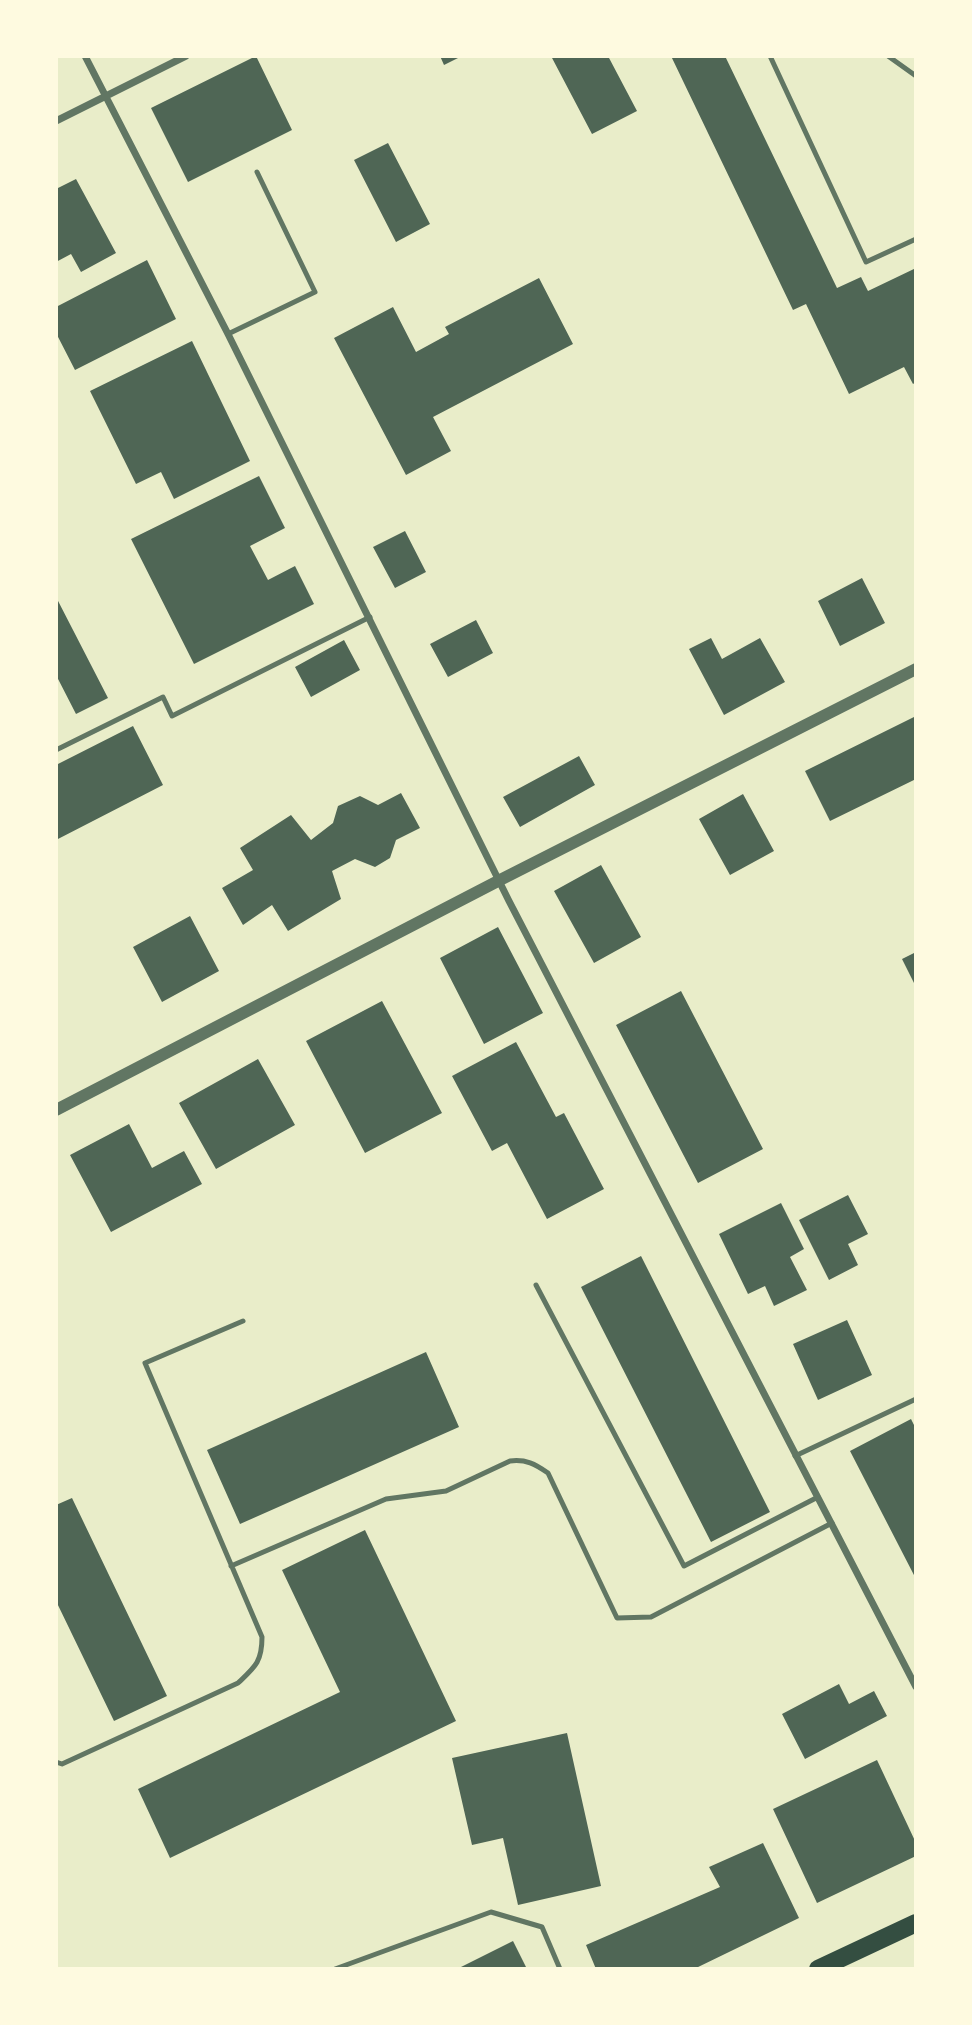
<!DOCTYPE html>
<style>
body{margin:0}
#map{position:relative;width:972px;height:2025px;overflow:hidden;background:#e9edc9;font-family:"Source Sans 3",sans-serif}
canvas{display:block}
.frame{position:absolute;inset:0;border:58px solid #fefae0;pointer-events:none}
</style>
<div id="map">
<canvas width="972" height="2025"></canvas>
<div class="frame"></div>
</div>
<script>
const context = document.querySelector('canvas').getContext('2d');
context.lineJoin = 'round';
function fill(path, color) { context.fillStyle = color; context.fill(path, 'evenodd'); }
function strokePath(path, color, width, dash) { context.strokeStyle = color; context.lineWidth = width; context.lineCap = dash ? 'butt' : 'round'; context.setLineDash(dash || []); context.stroke(path); }
const building = new Path2D(`
 M 256,56 L 292,130 L 188,182 L 151,108 Z
 M 440,56 L 462,56 L 444,65 Z
 M 551,56 L 608,56 L 637,111 L 592,134 Z
 M 671,56 L 725,56 L 837,288 L 861,277 L 868,291 L 916,268 L 916,382 L 913,384 L 904,367 L 849,394 L 806,304 L 793,310 Z
 M 388,143 L 430,224 L 396,242 L 354,160 Z
 M 76,179 L 116,253 L 81,272 L 71,254 L 56,262 L 56,189 Z
 M 147,260 L 176,319 L 75,370 L 56,333 L 56,307 Z
 M 539,278 L 573,344 L 433,417 L 451,451 L 406,475 L 334,338 L 393,307 L 416,352 L 449,334 L 445,327 Z
 M 192,341 L 250,461 L 174,499 L 161,472 L 136,484 L 90,391 Z
 M 259,476 L 285,528 L 250,546 L 268,580 L 295,566 L 314,604 L 194,664 L 131,539 Z
 M 405,531 L 426,572 L 395,588 L 373,547 Z
 M 862,578 L 885,623 L 840,646 L 818,601 Z
 M 56,597 L 108,698 L 76,714 L 56,675 Z
 M 476,620 L 493,653 L 448,677 L 430,644 Z
 M 711,638 L 722,659 L 760,638 L 785,682 L 724,715 L 689,649 Z
 M 344,640 L 360,670 L 311,697 L 295,667 Z
 M 916,716 L 916,779 L 830,821 L 805,771 Z
 M 133,726 L 163,785 L 56,840 L 56,765 Z
 M 579,756 L 595,785 L 520,827 L 503,797 Z
 M 401,793 L 420,828 L 396,840 L 390,858 L 375,867 L 355,859 L 332,871 L 341,899 L 288,931 L 272,905 L 243,925 L 222,888 L 253,870 L 240,848 L 291,815 L 311,840 L 333,823 L 338,806 L 360,796 L 378,805 Z
 M 743,794 L 774,851 L 730,875 L 699,819 Z
 M 601,865 L 641,937 L 594,963 L 554,891 Z
 M 190,916 L 219,971 L 162,1002 L 133,947 Z
 M 498,927 L 543,1013 L 484,1044 L 440,958 Z
 M 916,952 L 916,987 L 902,959 Z
 M 681,991 L 763,1149 L 698,1183 L 616,1025 Z
 M 382,1001 L 442,1113 L 365,1153 L 306,1041 Z
 M 516,1042 L 556,1117 L 564,1113 L 604,1189 L 547,1219 L 507,1143 L 492,1151 L 452,1076 Z
 M 258,1059 L 295,1125 L 216,1169 L 179,1103 Z
 M 129,1124 L 152,1168 L 184,1151 L 202,1184 L 111,1232 L 70,1155 Z
 M 848,1195 L 868,1234 L 848,1244 L 858,1265 L 829,1280 L 799,1220 Z
 M 781,1203 L 804,1249 L 790,1257 L 807,1290 L 774,1306 L 765,1286 L 748,1294 L 719,1234 Z
 M 641,1256 L 770,1512 L 711,1542 L 581,1287 Z
 M 847,1320 L 872,1375 L 818,1400 L 793,1344 Z
 M 426,1352 L 459,1427 L 240,1524 L 207,1450 Z
 M 911,1419 L 916,1429 L 916,1579 L 850,1451 Z
 M 72,1498 L 167,1696 L 114,1721 L 56,1601 L 56,1505 Z
 M 365,1530 L 456,1721 L 170,1858 L 138,1789 L 340,1692 L 282,1570 Z
 M 839,1684 L 849,1704 L 874,1691 L 887,1716 L 805,1759 L 782,1714 Z
 M 567,1733 L 601,1886 L 518,1905 L 503,1838 L 472,1845 L 452,1758 Z
 M 877,1760 L 916,1843 L 916,1856 L 817,1903 L 773,1809 Z
 M 763,1843 L 799,1918 L 694,1969 L 596,1969 L 586,1945 L 720,1887 L 709,1867 Z
 M 513,1941 L 527,1969 L 457,1969 Z`);
const service = new Path2D(`
 M 770,56 L 866,262 L 916,239
 M 888,56 L 916,76
 M 228,334 L 315,292 L 257,172
 M 56,750 L 163,697 L 172,716 L 370,617
 M 536,1285 L 684,1566 L 818,1497
 M 795,1456 L 916,1399
 M 231,1566 L 386,1499 L 446,1491 L 510,1461 C 526,1459 535,1464 548,1473 L 617,1618 L 651,1617 L 832,1523
 M 56,1762 L 62,1764 L 238,1683 C 255,1667 262,1662 262,1637 L 145,1363 L 243,1321
 M 335,1969 L 491,1912 L 542,1927 L 560,1969`);
const minor = new Path2D(`
 M 85,56 L 228,334 L 509,901 L 916,1687
 M 56,121 L 186,56`);
const tertiary = new Path2D(`
 M 56,1110 L 500,880 L 916,669`);
const primary = new Path2D(`
 M 818,1969 L 916,1923`);
fill(building, '#4f6655');
strokePath(service, '#617663', 5);
strokePath(minor, '#617663', 7);
strokePath(tertiary, '#617663', 12);
strokePath(primary, '#344e41', 18);
</script>
